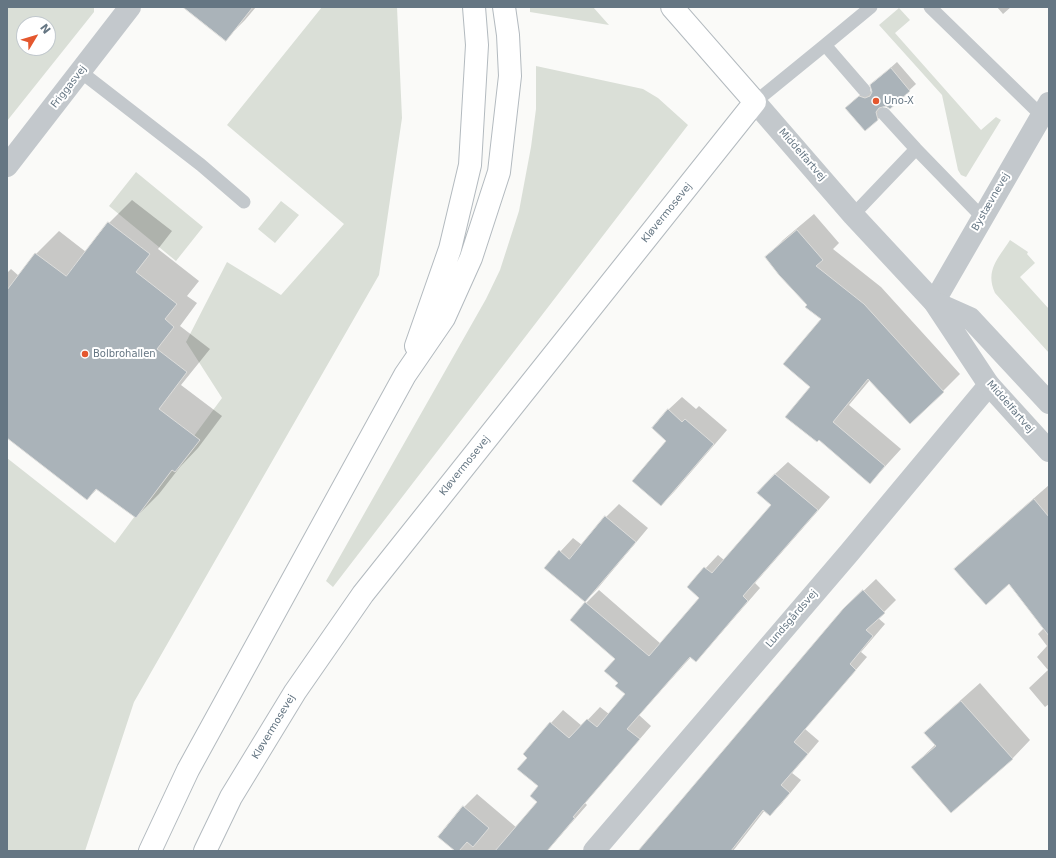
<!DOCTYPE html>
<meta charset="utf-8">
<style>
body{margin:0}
#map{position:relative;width:1056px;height:858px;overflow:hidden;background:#fafaf8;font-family:"DejaVu Sans",sans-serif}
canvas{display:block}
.frame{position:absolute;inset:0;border:8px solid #657683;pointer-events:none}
.north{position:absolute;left:16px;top:16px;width:40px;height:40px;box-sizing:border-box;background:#fff;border:1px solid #c1c8cd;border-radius:50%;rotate:52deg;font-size:11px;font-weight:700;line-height:16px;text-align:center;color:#657683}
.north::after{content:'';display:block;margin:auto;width:14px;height:18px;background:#e4572e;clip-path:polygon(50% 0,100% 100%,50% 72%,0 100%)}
</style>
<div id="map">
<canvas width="1056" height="858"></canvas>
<div class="frame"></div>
<div class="north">N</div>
</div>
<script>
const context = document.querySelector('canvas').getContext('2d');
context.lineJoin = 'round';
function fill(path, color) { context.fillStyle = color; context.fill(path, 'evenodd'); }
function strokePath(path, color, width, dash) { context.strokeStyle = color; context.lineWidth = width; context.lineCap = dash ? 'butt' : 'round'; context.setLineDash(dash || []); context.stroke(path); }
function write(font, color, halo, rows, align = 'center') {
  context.font = font + ' "DejaVu Sans",sans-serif'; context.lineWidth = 4; context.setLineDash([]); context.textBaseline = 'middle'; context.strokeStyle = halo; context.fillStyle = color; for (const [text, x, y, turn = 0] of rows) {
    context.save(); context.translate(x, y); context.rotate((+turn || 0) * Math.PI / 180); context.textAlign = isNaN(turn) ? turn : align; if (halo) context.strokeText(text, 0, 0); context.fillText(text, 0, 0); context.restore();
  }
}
const green = new Path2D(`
 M 7,7 L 94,7 L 94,12 L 7,121 ZM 24,24 L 48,24 L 48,48 L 24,48 Z
 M 322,7 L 397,7 L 402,118 L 379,275 L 134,702 L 85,851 L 7,851 L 7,458 L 115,543 L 222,398 L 186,342 L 227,262 L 281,295 L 344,224 L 227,125 Z
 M 530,7 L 593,7 L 609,25 L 530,12 Z
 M 899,8 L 910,20 L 895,33 L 981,130 L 996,117 L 1001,120 L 966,177 L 961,175 L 958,170 L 942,95 L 879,25 Z
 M 536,66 L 643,89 L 658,98 L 688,125 L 333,587 L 326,581 L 486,299 L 500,270 L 519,211 L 531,147 L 536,109 Z
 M 136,172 L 203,227 L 176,261 L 109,206 Z
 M 281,201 L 299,215 L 275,243 L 258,229 Z
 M 1010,240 L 1028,252 L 1027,254 L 1035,263 L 1020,277 L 1049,309 L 1049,353 L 995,293 C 985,270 998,259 1010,240 Z`);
const shadow = new Path2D(`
 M 185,7 L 256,7 L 245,20 L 226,39 Z
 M 997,7 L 1011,7 L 1003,14 Z
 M 897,62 L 916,84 L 890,108 L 886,105 L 883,106 L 884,112 L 878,119 L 852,102 L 866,90 L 873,92 L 878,79 Z
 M 132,200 L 172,231 L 158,249 L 199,281 L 187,296 L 197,303 L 180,326 L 210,349 L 181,385 L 222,416 L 198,448 L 180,467 L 159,494 L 136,517 L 98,488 L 87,499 L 7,436 L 7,273 L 11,269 L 19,276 L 36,254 L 59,231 L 86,252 L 109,223 Z
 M 814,214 L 839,243 L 833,249 L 881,287 L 960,374 L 943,391 L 870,380 L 849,405 L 901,449 L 870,483 L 811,387 L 822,319 L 808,305 L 767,257 L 783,240 Z
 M 682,397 L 696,409 L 699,406 L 727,430 L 674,492 L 661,505 L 668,441 L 668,410 Z
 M 788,462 L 830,497 L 755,583 L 760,588 L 708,648 L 696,661 L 691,657 L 639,715 L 651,726 L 585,803 L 587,805 L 547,851 L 456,851 L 439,836 L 464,807 L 477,794 L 517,828 L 538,802 L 539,786 L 528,758 L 524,754 L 551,723 L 563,710 L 582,726 L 600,707 L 609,714 L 626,694 L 619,683 L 616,658 L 571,620 L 586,603 L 599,590 L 661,644 L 701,598 L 688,587 L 718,555 L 724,560 L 772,505 L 775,474 Z
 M 1049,485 L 1049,704 L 1045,707 L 1029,688 L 1048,670 L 1037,657 L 1047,646 L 1038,634 L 1044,628 L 1009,583 L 955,569 L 970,554 Z
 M 619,504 L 648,528 L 598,588 L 585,601 L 545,568 L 573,538 L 582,545 L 606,517 Z
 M 876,579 L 896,600 L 878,618 L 885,624 L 861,652 L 867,657 L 805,729 L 819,741 L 792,773 L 801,780 L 782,803 L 770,815 L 765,810 L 733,851 L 639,851 L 856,598 Z
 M 980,683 L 1030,740 L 1012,759 L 912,767 L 936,744 L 926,733 L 944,715 Z`);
const building = new Path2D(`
 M 183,7 L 253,7 L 226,41 Z
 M 891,68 L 910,91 L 890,109 L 886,106 L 879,108 L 876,112 L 878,120 L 865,131 L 845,108 L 859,96 L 865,98 L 870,96 L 872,92 L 870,85 Z
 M 108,222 L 150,254 L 136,272 L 177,304 L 165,319 L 174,327 L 157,349 L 187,372 L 159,409 L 200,440 L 175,472 L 172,470 L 136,518 L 96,489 L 87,500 L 7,438 L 7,290 L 35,253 L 66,276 Z
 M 797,230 L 823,260 L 816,266 L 864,304 L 944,392 L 910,424 L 868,379 L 833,422 L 885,466 L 870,484 L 819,440 L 817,442 L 785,417 L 810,387 L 783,364 L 821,319 L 805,307 L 807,305 L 779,275 L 765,257 Z
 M 668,409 L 682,422 L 685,419 L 714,444 L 661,506 L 632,481 L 666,441 L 652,428 Z
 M 775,474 L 818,510 L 743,596 L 748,601 L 696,662 L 690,657 L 627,729 L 640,739 L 573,817 L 575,818 L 547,851 L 495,851 L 537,802 L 530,796 L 538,786 L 517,769 L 527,758 L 523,754 L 550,722 L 569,738 L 587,719 L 597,727 L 625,694 L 615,686 L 618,683 L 604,671 L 615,659 L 570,620 L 585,602 L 649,656 L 699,598 L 687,587 L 704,567 L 712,573 L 771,505 L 757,493 Z
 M 1034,499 L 1049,517 L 1049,636 L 1009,584 L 986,605 L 954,569 Z
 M 605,516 L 636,542 L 585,602 L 544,568 L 559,550 L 569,559 Z
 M 863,590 L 885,613 L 866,630 L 873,636 L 850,664 L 856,670 L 794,742 L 808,754 L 781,785 L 790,793 L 770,816 L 763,810 L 731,851 L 638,851 L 843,609 Z
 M 961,701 L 1013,759 L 951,813 L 911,767 L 936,746 L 924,733 Z
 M 463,806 L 489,828 L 473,847 L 467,842 L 459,851 L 455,851 L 438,837 Z`);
const service = new Path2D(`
 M 930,7 L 1042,116
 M 825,45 L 871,7
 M 81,72 L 201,165 L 244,202
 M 755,102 L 825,45 L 864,90
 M 884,114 L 916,149 L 983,218
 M 853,215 L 916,149`);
const minor = new Path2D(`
 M 7,166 L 130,7
 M 934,302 L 1049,103
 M 594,851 L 849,553 L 989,385`);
const tertiary = new Path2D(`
 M 755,102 L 853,215 L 934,302 L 989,385 L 1049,451
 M 934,302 L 970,318 L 1049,403`);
const secondary = new Path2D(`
 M 416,346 L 450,249 L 470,165 L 477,45 L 474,7
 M 150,851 L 188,770 L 405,375 L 444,318 L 471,258 L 499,172 L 510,76 L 508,35 L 504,7
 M 205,851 L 231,797 L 295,692 L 363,594 L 755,102 L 672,7`);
const markers = [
 [876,101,4,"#e4572e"],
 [85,354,4,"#e4572e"]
];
const streetNames = [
 ["Friggasvej",69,87,-52],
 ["Middelfartvej",802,155,49],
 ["Bystævnevej",991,202,-60],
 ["Kløvermosevej",667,213,-51],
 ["Middelfartvej",1010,407,49],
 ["Kløvermosevej",465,466,-51],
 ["Lundsgårdsvej",792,619,-49],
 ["Kløvermosevej",274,727,-59]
];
const poiNames = [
 ["Uno-X",884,101],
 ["Bolbrohallen",93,354]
];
fill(green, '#dadfd7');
fill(shadow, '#0003');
fill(building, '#aab3b9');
strokePath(building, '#dcdcda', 1);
strokePath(secondary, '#b3babf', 24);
strokePath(service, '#c3c8cc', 13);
strokePath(minor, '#c3c8cc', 22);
strokePath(tertiary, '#c3c8cc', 22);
strokePath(secondary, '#fff', 22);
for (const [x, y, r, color] of markers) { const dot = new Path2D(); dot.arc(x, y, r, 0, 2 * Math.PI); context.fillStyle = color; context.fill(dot); strokePath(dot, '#fff', 1.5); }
write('10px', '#657683', '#fff', streetNames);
write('10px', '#657683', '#fff', poiNames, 'left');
</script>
